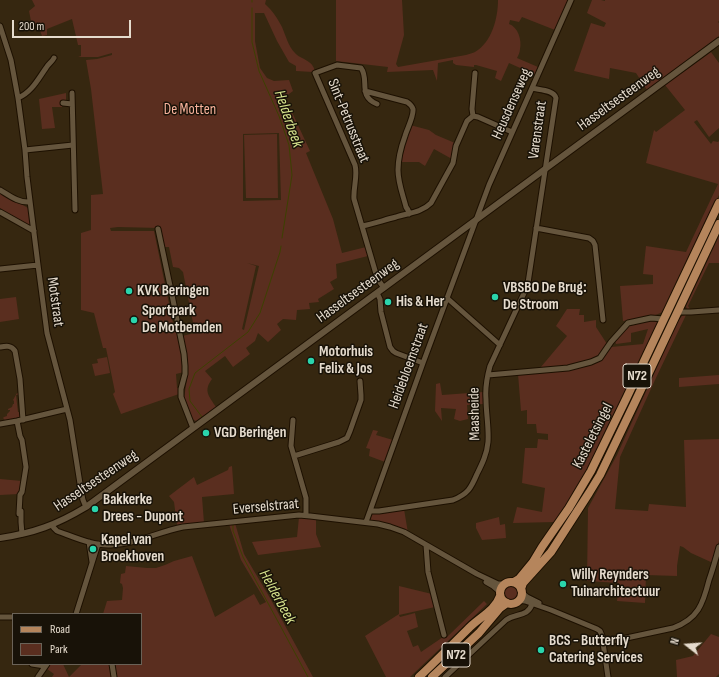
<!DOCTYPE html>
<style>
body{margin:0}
#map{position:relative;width:719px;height:677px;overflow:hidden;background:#362710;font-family:"Sofia Sans Condensed",sans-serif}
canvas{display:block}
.legend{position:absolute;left:12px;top:613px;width:130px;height:52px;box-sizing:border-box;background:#181208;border:1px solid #6a6257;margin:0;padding:5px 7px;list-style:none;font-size:12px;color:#e5dbcd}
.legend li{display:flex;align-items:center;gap:8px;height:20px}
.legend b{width:20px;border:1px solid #6a6257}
.north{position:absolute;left:667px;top:625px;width:40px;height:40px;-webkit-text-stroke:3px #181208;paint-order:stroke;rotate:287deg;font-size:11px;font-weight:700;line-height:16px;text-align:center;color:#e5dbcd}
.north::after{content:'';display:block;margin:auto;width:14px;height:18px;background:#e5dbcd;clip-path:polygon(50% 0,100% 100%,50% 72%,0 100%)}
.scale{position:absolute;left:12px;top:20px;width:119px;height:18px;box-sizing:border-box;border:2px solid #e5dbcd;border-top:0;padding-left:5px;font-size:12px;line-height:14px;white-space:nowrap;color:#e5dbcd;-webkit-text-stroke:3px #181208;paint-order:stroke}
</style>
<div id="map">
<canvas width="719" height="677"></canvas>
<ul class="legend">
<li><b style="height:5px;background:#b5855c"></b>Road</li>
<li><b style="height:11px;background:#5a2e1f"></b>Park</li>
</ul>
<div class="north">N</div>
<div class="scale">200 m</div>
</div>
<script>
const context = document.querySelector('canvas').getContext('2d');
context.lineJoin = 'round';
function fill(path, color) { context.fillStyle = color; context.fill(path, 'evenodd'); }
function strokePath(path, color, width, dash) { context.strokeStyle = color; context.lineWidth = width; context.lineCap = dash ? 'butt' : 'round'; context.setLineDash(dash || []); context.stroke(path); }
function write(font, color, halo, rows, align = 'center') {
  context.font = font + ' "Sofia Sans Condensed",sans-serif'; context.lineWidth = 3; context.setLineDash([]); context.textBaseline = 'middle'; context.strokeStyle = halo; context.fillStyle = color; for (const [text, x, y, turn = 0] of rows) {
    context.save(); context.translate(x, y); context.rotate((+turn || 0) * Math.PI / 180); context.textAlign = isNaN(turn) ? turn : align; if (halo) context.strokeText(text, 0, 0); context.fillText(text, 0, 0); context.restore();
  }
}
const green = new Path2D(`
 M 32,0 L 266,0 L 265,4 C 272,10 278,19 282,27 C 286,36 288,46 295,53 C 301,60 312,59 315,71 L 313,72 L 296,71 L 296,66 L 289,62 L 277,41 L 264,13 L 255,13 L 255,41 L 260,68 L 267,78 L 274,81 L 289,80 L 293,91 L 285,97 L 310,151 L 306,153 L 333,219 L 342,253 L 366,247 L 368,256 L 336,264 L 337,278 L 330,282 L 334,289 L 318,299 L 319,302 L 309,303 L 310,309 L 297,310 L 296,320 L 283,319 L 277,324 L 281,330 L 268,342 L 258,333 L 255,341 L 246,348 L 250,354 L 233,367 L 225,356 L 205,371 L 212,379 C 203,391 209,396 216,407 L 196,421 L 192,419 L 184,398 L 188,373 L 182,336 L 195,333 L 183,272 L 179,268 L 173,267 L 169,247 L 164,247 L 160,228 L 118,227 L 110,228 L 111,231 L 154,231 L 174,328 L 177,328 L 183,362 L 184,372 L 176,374 L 177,388 L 180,388 L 179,394 L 121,414 L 113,394 L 115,392 L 106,348 L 103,348 L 94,313 L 81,310 L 81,233 L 91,230 L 91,195 L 103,194 L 91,89 L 86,60 L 97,59 L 112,55 L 112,53 L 98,57 L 78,57 L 81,56 L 81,45 L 78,45 L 72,19 L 47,29 L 47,35 L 42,36 L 38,25 L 32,26 L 29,11 L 35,6 ZM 279,133 L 281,200 L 243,201 L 243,134 ZM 247,263 L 259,266 L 244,330 L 242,329 L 256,266 Z
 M 336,0 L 402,0 L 404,35 L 396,64 L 398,67 L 466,55 C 469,54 473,53 475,52 C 492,42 498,18 498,0 L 568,0 L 555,30 L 522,17 L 519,22 L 510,20 L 509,24 C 518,27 522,40 520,49 C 520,52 518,56 517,58 L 538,67 L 536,75 L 509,63 L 501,81 L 495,78 L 497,71 L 476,65 L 474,65 L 474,67 L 456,65 L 453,63 L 453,60 L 438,63 L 437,81 L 433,70 L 387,72 L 388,67 L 336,61 Z
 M 592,0 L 601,0 L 605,1 L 605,0 L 719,0 L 719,21 L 718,22 L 719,23 L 719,36 L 647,90 L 636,73 L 610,68 L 609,79 L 574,71 L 591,23 L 604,27 L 606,23 L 587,13 Z
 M 711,52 L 719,63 L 719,128 L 709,137 L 697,120 L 694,122 L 711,144 L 713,141 L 718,142 L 719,141 L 719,195 L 663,312 L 653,316 L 623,321 L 620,286 L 653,284 L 653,275 L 643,274 L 646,246 L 686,252 L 718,184 L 646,163 L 654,130 L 656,132 L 685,110 L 665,85 L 696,63 Z
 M 66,93 L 66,100 L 62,100 L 62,107 L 52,107 L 55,128 L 42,129 L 39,99 Z
 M 410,125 L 429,130 L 436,135 L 455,143 L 452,159 L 434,149 L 425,166 L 419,162 L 400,162 Z
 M 277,134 L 278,198 L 246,198 L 244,135 Z
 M 0,192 L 28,208 L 30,210 L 31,225 L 30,226 L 0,210 Z
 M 719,236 L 719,263 L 709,263 L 688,306 L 690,309 L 694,309 L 694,311 L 687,310 L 686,306 Z
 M 16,297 L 19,319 L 0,322 L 0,299 Z
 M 567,309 L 580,309 L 579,315 L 584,315 L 584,322 L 596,320 L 596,327 L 607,344 L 623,325 L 654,320 L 657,321 L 658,324 L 593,459 L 573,494 L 555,522 L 513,523 L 517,507 L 542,512 L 545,488 L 522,483 L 525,448 L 537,448 L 538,439 L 548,440 L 548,434 L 537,433 L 536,424 L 527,424 L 527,410 L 521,411 L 518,374 L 535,374 L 567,336 L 556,326 ZM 648,329 L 643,344 L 611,347 L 607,351 L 607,344 L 615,341 L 616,344 L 631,342 L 631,333 Z
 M 686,315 L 655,380 L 620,457 L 615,509 L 648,511 L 649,504 L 686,507 L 684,440 L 719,439 L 719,541 L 713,563 L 691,553 L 683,547 L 680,546 L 677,566 L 677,576 L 646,575 L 645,603 L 617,601 L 619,583 L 587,581 L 588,508 L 617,455 L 678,321 L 682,316 Z
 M 107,357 L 110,373 L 95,376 L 92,364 L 98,363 L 97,359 Z
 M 719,375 L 719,384 L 679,387 L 679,378 Z
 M 440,383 L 442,395 L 483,392 L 483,404 L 467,405 L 468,419 L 460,421 L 454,419 L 456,409 L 441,408 L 442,421 L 435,411 L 436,384 Z
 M 17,393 L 18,393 L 19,395 L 16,395 L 18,412 L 21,412 L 21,415 L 18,419 L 6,421 L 3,418 L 4,417 L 7,416 L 7,414 L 10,411 L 10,410 L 8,410 L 8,409 L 12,407 L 13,404 L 14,404 L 14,401 L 13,400 Z
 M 373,430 L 378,431 L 376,435 L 393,440 L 385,462 L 369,456 L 370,449 L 366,448 Z
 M 232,466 L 234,494 L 202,497 L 204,523 L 177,525 L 174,502 L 169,496 L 194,477 L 197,485 L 228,470 L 229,467 Z
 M 0,479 L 22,481 L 19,494 L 0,495 Z
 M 404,509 L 408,533 L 372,521 L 370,519 L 371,513 Z
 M 299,517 L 316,518 L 316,534 L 321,547 L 258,555 L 252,542 L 297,537 Z
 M 499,517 L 500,525 L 505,524 L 506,538 L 482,540 L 476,528 L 476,523 Z
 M 235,523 L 244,554 L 270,598 L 313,677 L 116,677 L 113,664 L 141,664 L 141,614 L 103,614 L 107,601 L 122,600 L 123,588 L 122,584 L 120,583 L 121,574 L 125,573 L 126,566 L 147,568 L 156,568 L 165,565 L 174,561 L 192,556 L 215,617 L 254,594 L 260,605 L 266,602 L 241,560 L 229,524 Z
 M503 593a8 8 0 1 1 16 0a8 8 0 1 1-16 0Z
 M 399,586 L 432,594 L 435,607 L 399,615 L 400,617 L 415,613 L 418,627 L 407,631 L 413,647 L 418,645 L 421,652 L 446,635 L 447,637 L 484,601 L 487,604 L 410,677 L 386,677 L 365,636 L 399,614 Z
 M 711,634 L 719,637 L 719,674 L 716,677 L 677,677 L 676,660 L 693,656 Z
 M 51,664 L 63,664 L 69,677 L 82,664 L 110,664 L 112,677 L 52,677 L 54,674 L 47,669 Z`);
const stream = new Path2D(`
 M 252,0 L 252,2
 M 252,8 L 252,42 L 259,71 L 279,116 L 289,145 L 292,175 L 282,238
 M 202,417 L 190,401 L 189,389 L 195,373 L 248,332 L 260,313 L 280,252 L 281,246
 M 233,525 L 233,531 L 243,557 L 308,677`);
const minor = new Path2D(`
 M 0,26 L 11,60 L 18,98 L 25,150 L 27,177 L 38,265 L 47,333 L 70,420 L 81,490 L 83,500 L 86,507
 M 365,91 L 407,102 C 410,104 412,106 413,109 C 414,116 407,129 405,136 C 401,147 398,159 398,170 C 398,183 403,195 406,207 L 408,210 L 409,214
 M 72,93 L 75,210
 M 18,98 C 32,92 38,79 46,68 C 48,64 52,62 54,58
 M 63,103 L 72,104
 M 377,104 C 357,96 370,80 361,68 L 337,65 L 315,73 L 355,165 C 358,176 353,188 354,199 L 376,274 L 379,281 L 384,288
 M 473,116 L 472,109 L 475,73
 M 25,150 L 73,145
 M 0,190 C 10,196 19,203 30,202
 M 0,212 L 34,231
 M 362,226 C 373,224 384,220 396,217 C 408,213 421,213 431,203 L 453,163 L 456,146 L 467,121 L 473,116 L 478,117 L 512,132
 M 536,228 L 589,238 L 593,241 L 595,245 L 603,320
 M 158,229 L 173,300 L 184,354 L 185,366 L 185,374 L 181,389 L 181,397 L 193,428
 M 0,269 L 38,265
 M 377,293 L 380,299 L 381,312 L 390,347 L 393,351 L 396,353 L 423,363
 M 447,298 L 500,345
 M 677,312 L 691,312 L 719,310
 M 0,347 C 6,346 11,345 15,351 L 20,379 L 23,420
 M 488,375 L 568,368 L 591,362 L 600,358 L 611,342 L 628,323 L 651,318 L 664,319
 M 293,420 L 291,446 L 306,498 L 306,515
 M 17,421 L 20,436 L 22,440 L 26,467 L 22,492 L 20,495 L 19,514
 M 0,424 L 17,421 L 67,409
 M 294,456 L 339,442 L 347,438 L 350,431 L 361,400 L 361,395 L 360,381
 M 21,511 L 21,522 L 22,534
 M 370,511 L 379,511 L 453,500 C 468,494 471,488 477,474 C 482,464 487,454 488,442 C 489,428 486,413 486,399 C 485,388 487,377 490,366 L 525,291 L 528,283 L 556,98 C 554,90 540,90 532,88
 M 366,522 L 423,363 L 489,185 L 571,0
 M 52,525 L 54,528 L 57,531 C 74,537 93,546 111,545 C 136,544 158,532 183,527 L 299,515 L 310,516 L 378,524 L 390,527 L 404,532 L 477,574 L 498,584 L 504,584
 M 89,542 L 92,562
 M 426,545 L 428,572 L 444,635
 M 486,582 L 493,586 L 500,592
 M 521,592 L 527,597 L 539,603
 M 518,600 L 525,601 L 551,610 L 597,629 L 600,631 L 602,636 L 608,677
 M 76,614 L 98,544
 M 0,617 L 13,617
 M 603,643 L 673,628 C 698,619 703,604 709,580 C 713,569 716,558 719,547
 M 32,664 L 45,666
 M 112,664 L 114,677
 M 38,677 L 47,664
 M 445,677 L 506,620 C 516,613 528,617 532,604`);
const tertiary = new Path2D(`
 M 0,538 C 34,533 56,525 86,507 L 719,41`);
const primary = new Path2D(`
 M 514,582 L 519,579 L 533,562 L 542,547 L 569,508 L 591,471 L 627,397 L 719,203
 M500 593a11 11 0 1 1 22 0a11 11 0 1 1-22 0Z
 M 521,589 L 523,583 L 551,552 L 589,493 L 600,475 L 636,400 L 719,224
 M 419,677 C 436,661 452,645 468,629 C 478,618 495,611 500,596
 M 432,677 L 479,633 L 500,608 L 507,603`);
const markers = [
 [129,291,4,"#2ad5ac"],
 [495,297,4,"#2ad5ac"],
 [388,302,4,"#2ad5ac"],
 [134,320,4,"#2ad5ac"],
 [311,361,4,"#2ad5ac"],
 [206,433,4,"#2ad5ac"],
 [95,509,4,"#2ad5ac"],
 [93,549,4,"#2ad5ac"],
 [563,584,4,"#2ad5ac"],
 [541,650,4,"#2ad5ac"]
];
const shields = [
 [637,376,28],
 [456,655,28]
];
const shieldNames = [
 ["N72",637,376],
 ["N72",456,655]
];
const streetNames = [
 ["Hasseltsesteenweg",619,99,-36],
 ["Heusdenseweg",512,104,-66],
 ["Sint-Petrusstraat",348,121,68],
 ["Varenstraat",538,130,-82],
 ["Hasseltsesteenweg",358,291,-36],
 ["Motstraat",55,302,82],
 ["Heidebloemstraat",409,366,-70],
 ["Maasheide",475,414,-91],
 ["Kasteletsingel",593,436,-63],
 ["Hasseltsesteenweg",96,481,-34],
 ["Everselstraat",266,507,-5]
];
const parkNames = [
 ["De Motten",190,110]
];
const poiNames = [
 ["VBSBO De Brug:",503,288],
 ["De Stroom",503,305],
 ["KVK Beringen",137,291],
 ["His & Her",396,302],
 ["Sportpark",142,311],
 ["De Motbemden",142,328],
 ["Motorhuis",319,352],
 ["Felix & Jos",319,369],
 ["VGD Beringen",214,433],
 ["Bakkerke",103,500],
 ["Drees - Dupont",103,517],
 ["Kapel van",101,540],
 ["Broekhoven",101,557],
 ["Willy Reynders",571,575],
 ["Tuinarchitectuur",571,592],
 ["BCS - Butterfly",549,641],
 ["Catering Services",549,658]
];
const waterNames = [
 ["Helderbeek",288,119,71],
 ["Helderbeek",277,597,61]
];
fill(green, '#5a2e1f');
strokePath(stream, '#3c4101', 1);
strokePath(minor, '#1d1000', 7);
strokePath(tertiary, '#1d1000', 8);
strokePath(primary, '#1d1000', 10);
strokePath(minor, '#65553d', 5);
strokePath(tertiary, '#65553d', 6);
strokePath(primary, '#b5855c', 8);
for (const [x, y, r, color] of markers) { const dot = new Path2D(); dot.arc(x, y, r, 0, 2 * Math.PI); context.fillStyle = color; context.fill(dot); strokePath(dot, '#181208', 1.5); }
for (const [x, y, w] of shields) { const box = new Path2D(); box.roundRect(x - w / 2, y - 12, w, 24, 3); context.fillStyle = '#181208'; context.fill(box); strokePath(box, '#e5dbcd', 1); }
write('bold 14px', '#e5dbcd', null, shieldNames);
write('15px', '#e5dbcd', '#181208', streetNames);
write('15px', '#f9b39c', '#181208', parkNames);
write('bold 15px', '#e5dbcd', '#181208', poiNames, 'left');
write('italic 16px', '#d6e28c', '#181208', waterNames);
</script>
